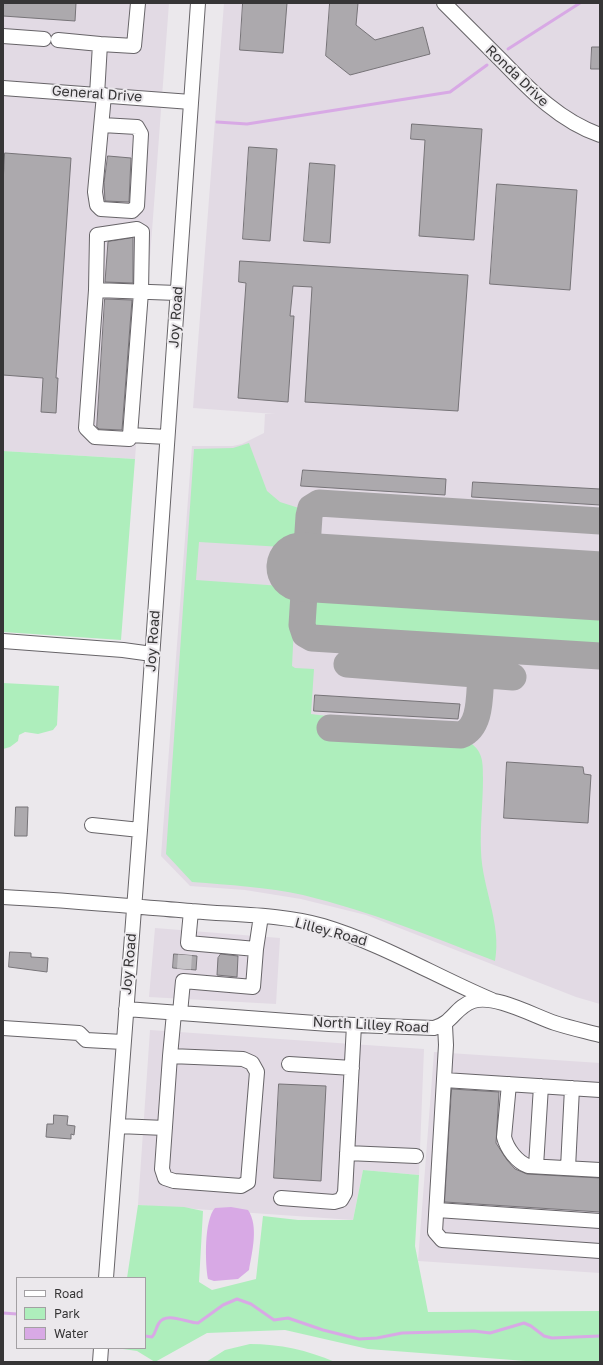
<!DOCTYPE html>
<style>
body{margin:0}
#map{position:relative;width:603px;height:1365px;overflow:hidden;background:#ebe8ec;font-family:"Golos Text",sans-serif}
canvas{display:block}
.frame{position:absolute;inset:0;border:4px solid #363536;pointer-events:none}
.legend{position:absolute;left:16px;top:1277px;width:130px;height:72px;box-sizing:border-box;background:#ebe8ec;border:1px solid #a3a0a3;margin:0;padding:5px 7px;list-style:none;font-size:12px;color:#363536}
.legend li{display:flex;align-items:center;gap:8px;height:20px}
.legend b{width:20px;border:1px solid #a3a0a3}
</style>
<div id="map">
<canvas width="603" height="1365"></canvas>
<div class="frame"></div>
<ul class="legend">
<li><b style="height:5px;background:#fff"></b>Road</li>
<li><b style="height:11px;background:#aeeebc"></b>Park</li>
<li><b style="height:11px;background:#d8a9e5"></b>Water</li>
</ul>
</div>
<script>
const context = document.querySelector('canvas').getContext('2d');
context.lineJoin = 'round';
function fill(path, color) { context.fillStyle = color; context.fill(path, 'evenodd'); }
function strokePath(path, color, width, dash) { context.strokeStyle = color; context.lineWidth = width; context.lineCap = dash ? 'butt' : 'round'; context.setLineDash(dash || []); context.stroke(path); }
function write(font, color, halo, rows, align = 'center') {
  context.font = font + ' "Golos Text",sans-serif'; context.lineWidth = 4; context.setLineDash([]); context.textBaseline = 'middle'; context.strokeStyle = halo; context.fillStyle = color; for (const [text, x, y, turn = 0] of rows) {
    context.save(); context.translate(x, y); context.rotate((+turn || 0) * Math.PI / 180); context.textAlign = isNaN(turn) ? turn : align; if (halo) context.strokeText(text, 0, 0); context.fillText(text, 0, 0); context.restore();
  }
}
const built = new Path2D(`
 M 3,3 L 169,3 L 135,459 L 3,451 Z
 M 224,3 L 600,3 L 600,1004 L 576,997 L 366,915 L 301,899 L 245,890 L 190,886 L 161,856 L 192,446 L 233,446 L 242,444 L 264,433 L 265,414 L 275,414 L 193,408 Z
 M 155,928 L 280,938 L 276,1004 L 149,997 Z
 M 150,1030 L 424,1049 L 419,1175 L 363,1170 L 353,1220 L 138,1205 Z
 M 434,1052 L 600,1063 L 600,1273 L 418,1261 Z`);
const green = new Path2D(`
 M 249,443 L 267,491 L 280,502 L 302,509 L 299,548 L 199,542 L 196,580 L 296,587 L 292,666 L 295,668 L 314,669 L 311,714 L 327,716 L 326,734 L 462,743 L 468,741 C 483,751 483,761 483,778 C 483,802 480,826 481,851 C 482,888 502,924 495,961 C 432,937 370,911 303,895 C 267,887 229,885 192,882 L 166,854 L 194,449 L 233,448 Z
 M 3,451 L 135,459 L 121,640 L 3,632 Z
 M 324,589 L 600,607 L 600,649 L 330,631 L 314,625 C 310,615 312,605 314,594 Z
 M 3,683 L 59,686 L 57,725 L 53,730 L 38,734 L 25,732 L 19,735 L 18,741 L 10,747 L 3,749 Z
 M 363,1170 L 419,1175 L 415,1246 L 428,1312 L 600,1311 L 600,1362 L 539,1362 L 368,1349 L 285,1330 L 207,1333 L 155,1362 L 137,1351 L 116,1348 L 145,1348 L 145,1278 L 127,1278 L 138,1205 L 184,1207 L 203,1211 L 199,1282 L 212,1290 L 256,1279 L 263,1216 L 298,1220 L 353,1220 Z
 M 250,1344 C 280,1344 307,1350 335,1362 L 206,1362 L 225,1350 Z`);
const water = new Path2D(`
 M 231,1207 L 248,1210 C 259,1226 252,1252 249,1270 L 238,1279 L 214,1281 L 208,1279 C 205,1263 204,1220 215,1208 Z`);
const stream = new Path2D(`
 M 508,49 L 580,3
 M 217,122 L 247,124 L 450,92 L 487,65
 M 3,1313 L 17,1314
 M 145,1336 L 152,1337 C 156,1333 156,1327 159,1323 C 166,1311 187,1323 198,1323 L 223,1305 L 237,1299 L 251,1304 L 274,1320 L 288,1318 L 323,1330 L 359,1339 L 377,1338 L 402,1333 L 474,1331 L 490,1333 L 524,1323 L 531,1326 L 544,1336 L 552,1338 L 600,1336`);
const taxiway = new Path2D(`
 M 600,521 L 319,503 L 311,508 L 309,516 L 302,625 L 305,634 L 312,638 L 600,656
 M 347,664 L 513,677
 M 330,728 L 461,735 C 482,727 479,694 481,675`);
const runway = new Path2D(`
 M 301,567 L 600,586`);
const building = new Path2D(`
 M 3,3 L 76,3 L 75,21 L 3,16 Z
 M 243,3 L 287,3 L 283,53 L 240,50 Z
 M 330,3 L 358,3 L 356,25 L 375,40 L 423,27 L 430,54 L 350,75 L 326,56 Z
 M 592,47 L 600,47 L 600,69 L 591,69 Z
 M 412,124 L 482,129 L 474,240 L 419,236 L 425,140 L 411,139 Z
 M 249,147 L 277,149 L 270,241 L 243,239 Z
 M 5,153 L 71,158 L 56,378 L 58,378 L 56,413 L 41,412 L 43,378 L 3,375 L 3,184 Z
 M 108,156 L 131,158 L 129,202 L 105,201 L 104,183 Z
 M 310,163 L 335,165 L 330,243 L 304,241 Z
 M 497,184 L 577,190 L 570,290 L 490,284 Z
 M 133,238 L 133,283 L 105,282 L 108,242 Z
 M 240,261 L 468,275 L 458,411 L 305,402 L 312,287 L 293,286 L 290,316 L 294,316 L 288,402 L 238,398 L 246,283 L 239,282 Z
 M 105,299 L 132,300 L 122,430 L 99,429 L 97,427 Z
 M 303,470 L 446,479 L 445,495 L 301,486 Z
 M 473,482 L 600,489 L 600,505 L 472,497 Z
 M 315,695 L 460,704 L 458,719 L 314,711 Z
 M 507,762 L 583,767 L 584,774 L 591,775 L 588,823 L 504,818 Z
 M 16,807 L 28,807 L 27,836 L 15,836 Z
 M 10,952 L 31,953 L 31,957 L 48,958 L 47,972 L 9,967 Z
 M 174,954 L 197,956 L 196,970 L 173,968 Z
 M 221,954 L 238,956 L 237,977 L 217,975 L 218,958 Z
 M 279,1084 L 326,1086 L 321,1181 L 274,1178 Z
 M 452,1089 L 499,1092 L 496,1143 L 507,1160 L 515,1169 L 527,1174 L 600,1178 L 600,1212 L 445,1202 Z
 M 54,1115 L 68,1116 L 67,1125 L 75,1126 L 74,1135 L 71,1134 L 71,1139 L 46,1137 L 47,1124 L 53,1124 Z`);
const minorTunnel = new Path2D(`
 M 184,969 L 185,955`);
const minor = new Path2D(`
 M 444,3 C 464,23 483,42 503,62 C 532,92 560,121 600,135
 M 3,36 L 44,39
 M 58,40 L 100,44 L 97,95
 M 100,44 L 134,46 L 138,3
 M 3,88 L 191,102
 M 102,125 L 137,127 L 141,134 L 137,206 L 132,211 L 101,209 L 97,205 L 95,192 L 104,95
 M 96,290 L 97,235 L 137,229 L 142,232 L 141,292 L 130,435
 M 167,437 L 130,435 L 129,439 L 95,437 L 86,428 L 96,290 L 177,293
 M 3,641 L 123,650 L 152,654
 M 92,825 L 140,830
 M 3,897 C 66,900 128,906 191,911 C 234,915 281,914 323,926 C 383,944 435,976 492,1000
 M 256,949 L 261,916
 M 126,1009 L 329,1024 L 434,1028 C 453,1023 455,1007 473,1001 C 495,994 534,1016 555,1023 C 570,1028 585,1031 600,1035
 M 180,1013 L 183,981 L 253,987 L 256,949 L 188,943 L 191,911
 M 445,1025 L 446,1045 L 435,1232 L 442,1240 L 600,1251
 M 3,1028 L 79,1033 L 86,1040 L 123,1042
 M 170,1056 L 162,1169 L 165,1178 L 174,1181 L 241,1186 L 248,1182 L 257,1072 L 252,1063 L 243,1059 L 170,1056 L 174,1013
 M 289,1064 L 352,1068
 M 444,1080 L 600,1090
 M 509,1084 L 504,1137 C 507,1149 517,1162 528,1166 L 600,1170
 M 118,1126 L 165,1128
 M 347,1153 L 416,1156
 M 536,1166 L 541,1086
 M 568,1168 L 572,1088
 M 281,1198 L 334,1202 L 341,1200 L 345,1193 L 354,1025
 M 437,1210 L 600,1221
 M 106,1278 L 140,830 L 198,3
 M 100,1362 L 101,1348`);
const streetNames = [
 ["Ronda Drive",517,76,44],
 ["General Drive",97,94,4],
 ["Joy Road",176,317,-86],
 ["Joy Road",153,641,-86],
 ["Lilley Road",331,932,15],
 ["Joy Road",129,964,-85],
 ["North Lilley Road",371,1025,3]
];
fill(built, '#e2dae4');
fill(green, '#aeeebc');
fill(water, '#d8a9e5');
strokePath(stream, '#d8a9e5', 3);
strokePath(taxiway, '#a6a4a6', 27);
strokePath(runway, '#a6a4a6', 69);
fill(building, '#aca9ad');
strokePath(building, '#777478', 1);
strokePath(minorTunnel, '#c7c4c8', 14, [14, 7]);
strokePath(minor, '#676468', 16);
strokePath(minor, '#fff', 14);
write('14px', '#363536', '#ebe8ec', streetNames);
</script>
